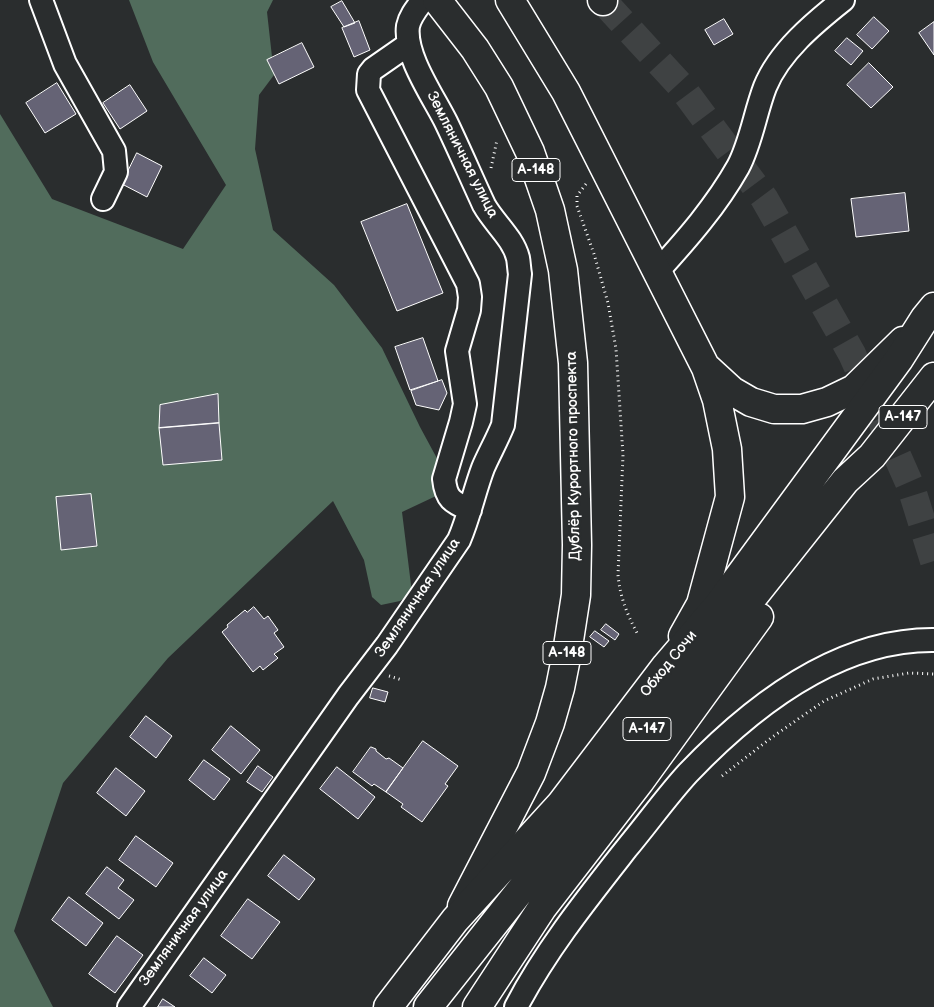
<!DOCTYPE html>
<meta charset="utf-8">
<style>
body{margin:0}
canvas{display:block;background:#2a2d2e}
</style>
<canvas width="934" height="1007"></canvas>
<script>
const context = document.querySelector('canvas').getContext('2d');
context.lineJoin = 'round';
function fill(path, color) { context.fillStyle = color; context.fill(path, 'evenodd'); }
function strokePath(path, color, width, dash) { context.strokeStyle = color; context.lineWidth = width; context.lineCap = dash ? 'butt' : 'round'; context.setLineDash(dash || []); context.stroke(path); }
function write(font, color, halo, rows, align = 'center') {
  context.font = font + ' "Balsamiq Sans",sans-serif'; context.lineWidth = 4.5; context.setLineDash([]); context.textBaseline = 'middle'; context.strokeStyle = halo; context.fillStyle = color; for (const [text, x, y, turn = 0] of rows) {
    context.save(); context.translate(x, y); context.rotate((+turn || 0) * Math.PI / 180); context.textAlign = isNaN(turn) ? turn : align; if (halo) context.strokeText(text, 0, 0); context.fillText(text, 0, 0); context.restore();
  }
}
const green = new Path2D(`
 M 129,0 L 273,0 L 267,12 L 274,75 L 259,95 L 255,149 L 273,230 L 334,285 L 382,348 L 420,427 L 453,488 L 402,512 L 412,593 L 400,601 L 381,605 L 372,597 L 364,560 L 333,501 L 168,658 L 63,783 L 14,931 L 53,1007 L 0,1007 L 0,114 L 52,199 L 183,249 L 226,185 L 153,62 Z`);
const building = new Path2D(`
 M 342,1 L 355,23 L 344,27 L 331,7 Z
 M 874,17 L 889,31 L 872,49 L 857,35 Z
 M 724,19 L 733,34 L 714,45 L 705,30 Z
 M 359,21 L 370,50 L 354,57 L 342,28 Z
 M 934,22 L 934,55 L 919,33 Z
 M 847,38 L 863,51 L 851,65 L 835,51 Z
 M 302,43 L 314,67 L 279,84 L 267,60 Z
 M 869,63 L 893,87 L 871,108 L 847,85 Z
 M 57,83 L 76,114 L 45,133 L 26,103 Z
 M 130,85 L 147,111 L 120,129 L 103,103 Z
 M 137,153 L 162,166 L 147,197 L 122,184 Z
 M 905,193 L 909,231 L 856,237 L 851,199 Z
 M 407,204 L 443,293 L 397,311 L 361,222 Z
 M 423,338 L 438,381 L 410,390 L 395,347 Z
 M 442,380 L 447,393 L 439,410 L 416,405 L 411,391 Z
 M 218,394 L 219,423 L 159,428 L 160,405 Z
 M 219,423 L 222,460 L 163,465 L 159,428 Z
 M 91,494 L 97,546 L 61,550 L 56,497 Z
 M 254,607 L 264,619 L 268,616 L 278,630 L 274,633 L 284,647 L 274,654 L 278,658 L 263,670 L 260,666 L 253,672 L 222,632 L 228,627 L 227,625 L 245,610 L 247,612 Z
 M 606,624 L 619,634 L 615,640 L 601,630 Z
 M 595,631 L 609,641 L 604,647 L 590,637 Z
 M 373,688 L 388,692 L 385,702 L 370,698 Z
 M 146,716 L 172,736 L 156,758 L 130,737 Z
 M 231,726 L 260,750 L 241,774 L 212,750 Z
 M 423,741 L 458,766 L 445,784 L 448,786 L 422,822 L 401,807 L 403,804 L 386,792 Z
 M 371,747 L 376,749 L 376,751 L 386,759 L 389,758 L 403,768 L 386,792 L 374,784 L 372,786 L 353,772 Z
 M 204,760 L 230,779 L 214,800 L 189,780 Z
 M 258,766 L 273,777 L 262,792 L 247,782 Z
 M 337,767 L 375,797 L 358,819 L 320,789 Z
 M 116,768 L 145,791 L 126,816 L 97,793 Z
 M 136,836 L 173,863 L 156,887 L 119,860 Z
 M 284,855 L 315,879 L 299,900 L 268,876 Z
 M 107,867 L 124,880 L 118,888 L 134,900 L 119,919 L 86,894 Z
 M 69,897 L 103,923 L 86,946 L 52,920 Z
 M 248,899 L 280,922 L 252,959 L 221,936 Z
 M 117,936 L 143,955 L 115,993 L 89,974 Z
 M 204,958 L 226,975 L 212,993 L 190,976 Z
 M 163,999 L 175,1007 L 158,1007 Z`);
const majorTunnel = new Path2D(`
 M 603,1 L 680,85 L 764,198 L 852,354 L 911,487 L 934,561`);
const path = new Path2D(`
 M 491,168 L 497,140
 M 586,184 L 577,196 L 577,206 L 594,254 L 608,303 L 616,349 L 623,455 L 618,575 C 620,597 627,614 637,633
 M 389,676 L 402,680
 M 722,776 L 771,738 L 824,701 L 873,679 L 909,673 L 934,674`);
const minor = new Path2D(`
 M 41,0 L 65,64 L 114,151 L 116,172 L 103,199
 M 409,44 L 373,69 L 369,74 L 368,90 L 468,284 L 470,297 L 469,310 L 457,351 L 465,404 L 461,422 L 444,479 C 446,499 452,502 470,510
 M 657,272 C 687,239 716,206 738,167 C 751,143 755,113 765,87 C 779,52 814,23 843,0
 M 129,1007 L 348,696 L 387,645 L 459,540 C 469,517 474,492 483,468 C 489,454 497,440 503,425 L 520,274 C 519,269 519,263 518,258 C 513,238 494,223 484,205 C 471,177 459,149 446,122 C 433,96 404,55 408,26 C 410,16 417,8 423,0
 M 516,1007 C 546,950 586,900 626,849 C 647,824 666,797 688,773 C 752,706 837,639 934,640`);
const major = new Path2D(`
 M 437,0 L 475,49 L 499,87 L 530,152 L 550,210 L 563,270 L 573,363 L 577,545 L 576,595 L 567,653 L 560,688 L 550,723 L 531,773 L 462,906
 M 510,0 L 566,92 L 706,368 L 717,400 L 727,449 L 730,497 L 701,604 L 683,636
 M 602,0 L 603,1
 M 708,369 L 732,391 L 751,402 L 774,409 L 802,409 L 827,402 L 854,389 L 903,341`);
const highway = new Path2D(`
 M 388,1007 L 455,920 L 561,804 L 666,666 L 719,604 L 899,359 L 925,318 L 934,307
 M 428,1007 L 821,511 L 845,481 L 872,456 L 934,377
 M 477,1007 L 542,908 L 640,781 L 759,617`);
const shields = [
 [536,170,48],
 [903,417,48],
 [567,653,48],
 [647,729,48]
];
const shieldNames = [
 ["А-148",536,170],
 ["А-147",903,417],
 ["А-148",567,653],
 ["А-147",647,729]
];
const streetNames = [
 ["Земляничная улица",462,155,63],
 ["Дублёр Курортного проспекта",574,456,-91],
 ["Земляничная улица",418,598,-56],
 ["Обход Сочи",669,664,-51],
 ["Земляничная улица",184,928,-54]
];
fill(green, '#516c5c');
fill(building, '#656375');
strokePath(building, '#fff', 1);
strokePath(majorTunnel, '#3f4243', 28, [28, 14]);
strokePath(minor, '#fff', 26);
strokePath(major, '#fff', 31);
strokePath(highway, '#fff', 31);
strokePath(path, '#fff', 3, [1, 4]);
strokePath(minor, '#2a2d2e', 22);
strokePath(major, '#2a2d2e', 28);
strokePath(highway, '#2a2d2e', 28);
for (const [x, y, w] of shields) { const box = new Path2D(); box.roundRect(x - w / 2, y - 11.5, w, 23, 4); context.fillStyle = '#2a2d2e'; context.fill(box); strokePath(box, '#fff', 1); }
write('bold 14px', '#fff', null, shieldNames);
write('15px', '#fff', '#2a2d2e', streetNames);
</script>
